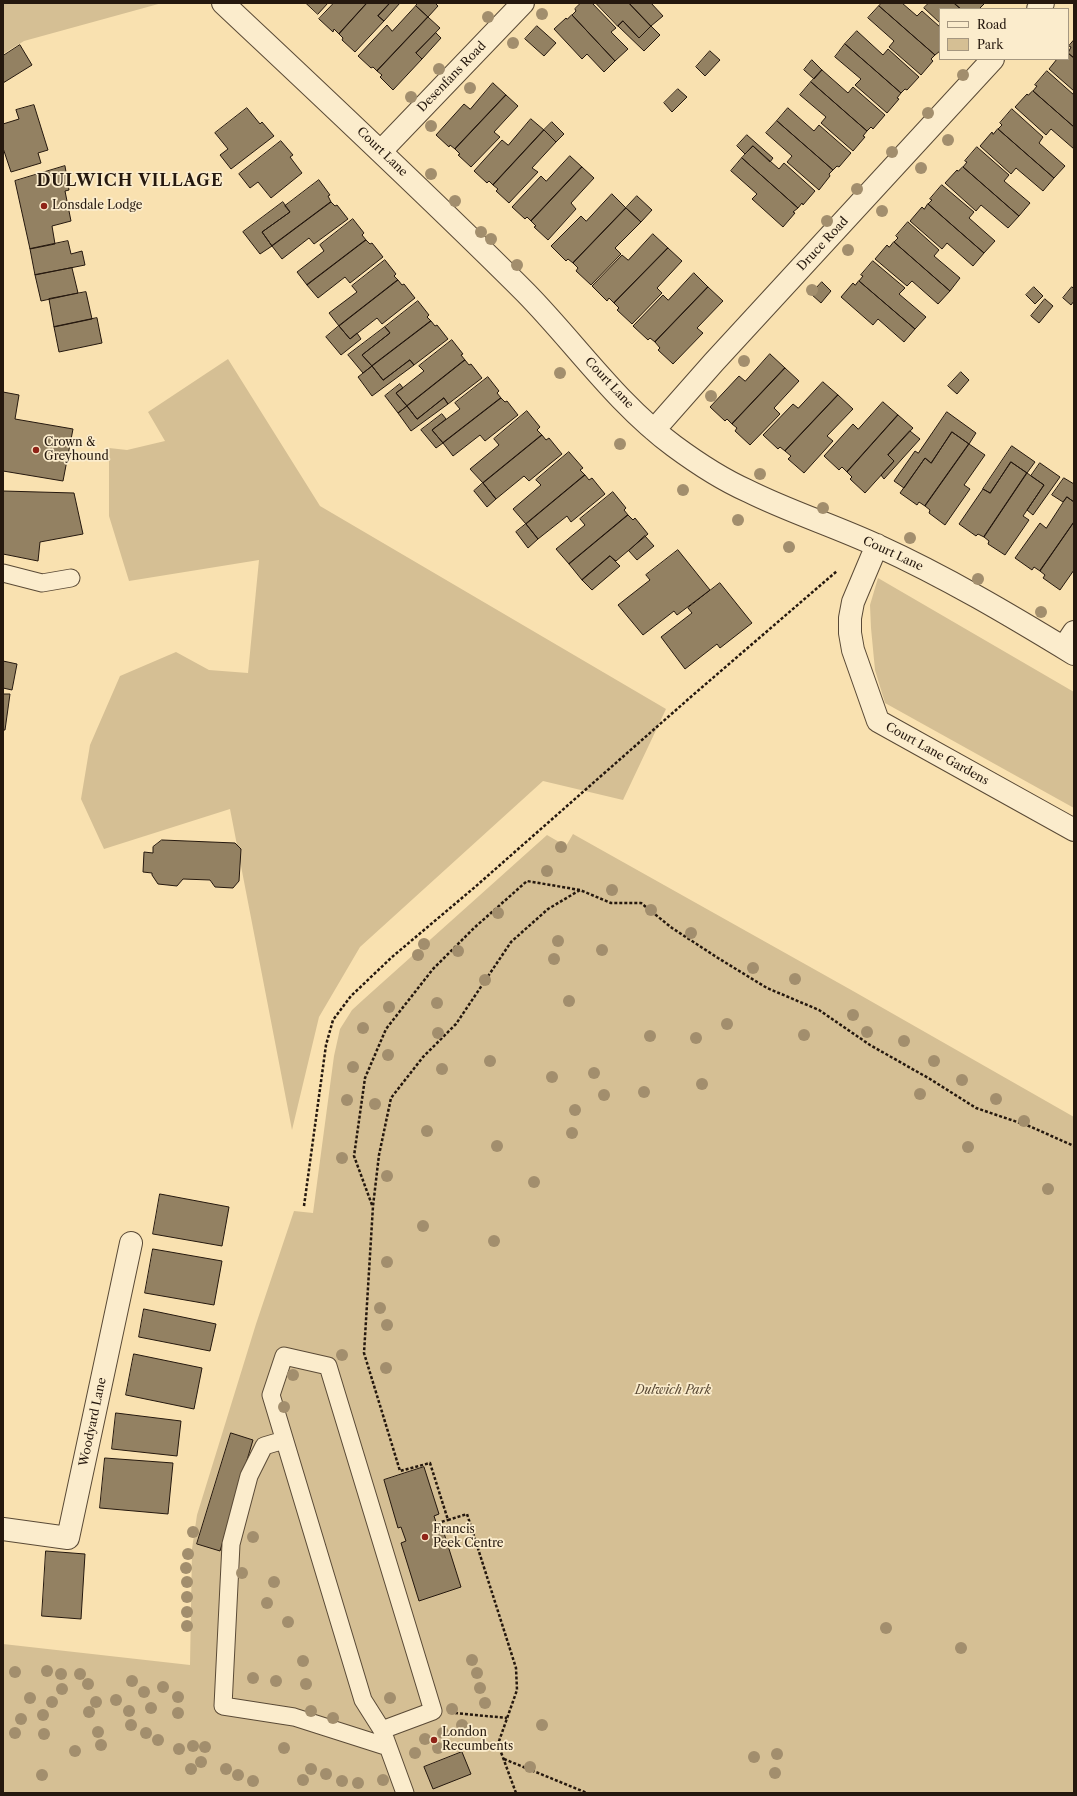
<!DOCTYPE html>
<style>
body{margin:0}
#map{position:relative;width:1077px;height:1796px;overflow:hidden;background:#f9e1b0;font-family:"Libre Caslon Text",serif}
canvas{display:block}
.frame{position:absolute;inset:0;border:4px solid #25180e;pointer-events:none}
.legend{position:absolute;left:939px;top:8px;width:130px;height:52px;box-sizing:border-box;background:#fbeccc;border:1px solid #a59780;margin:0;padding:5px 7px;list-style:none;font-size:12px;color:#25180e}
.legend li{display:flex;align-items:center;gap:8px;height:20px}
.legend b{width:20px;border:1px solid #a59780}
</style>
<div id="map">
<canvas width="1077" height="1796"></canvas>
<div class="frame"></div>
<ul class="legend">
<li><b style="height:5px;background:#fbeccc"></b>Road</li>
<li><b style="height:11px;background:#d5bf94"></b>Park</li>
</ul>
</div>
<script>
const context = document.querySelector('canvas').getContext('2d');
context.lineJoin = 'round';
function fill(path, color) { context.fillStyle = color; context.fill(path, 'evenodd'); }
function strokePath(path, color, width, dash) { context.strokeStyle = color; context.lineWidth = width; context.lineCap = dash ? 'butt' : 'round'; context.setLineDash(dash || []); context.stroke(path); }
function write(font, color, halo, rows, align = 'center') {
  context.font = font + ' "Libre Caslon Text",serif'; context.lineWidth = 3.5; context.setLineDash([]); context.textBaseline = 'middle'; context.strokeStyle = halo; context.fillStyle = color; for (const [text, x, y, turn = 0] of rows) {
    context.save(); context.translate(x, y); context.rotate((+turn || 0) * Math.PI / 180); context.textAlign = isNaN(turn) ? turn : align; if (halo) context.strokeText(text, 0, 0); context.fillText(text, 0, 0); context.restore();
  }
}
const green = new Path2D(`
 M 3,3 L 162,3 L 24,41 L 3,54 Z
 M 228,359 L 320,506 L 666,709 L 623,800 L 543,781 L 360,947 L 319,1017 L 292,1130 L 230,809 L 104,849 L 81,799 L 90,745 L 120,676 L 176,652 L 209,670 L 248,673 L 259,560 L 129,581 L 109,516 L 109,448 L 127,450 L 165,441 L 148,412 Z
 M 878,578 L 1074,692 L 1074,808 L 885,703 L 875,670 L 871,628 L 870,605 Z
 M 573,834 L 853,991 L 1074,1117 L 1074,1793 L 3,1793 L 3,1644 L 190,1665 L 192,1549 L 197,1515 L 256,1324 L 294,1211 L 313,1213 L 334,1056 L 340,1029 L 352,1010 L 364,999 L 547,835 L 566,846 Z`);
const building = new Path2D(`
 M 306,3 L 328,3 L 318,14 Z
 M 334,3 L 367,3 L 339,34 L 334,29 L 333,32 L 319,19 Z
 M 367,3 L 390,3 L 378,16 L 384,21 L 355,52 L 342,40 L 343,38 L 339,34 Z
 M 390,3 L 400,3 L 384,21 L 378,16 Z
 M 418,3 L 435,3 L 438,6 L 428,17 L 416,6 Z
 M 581,3 L 592,3 L 616,28 L 611,32 L 628,49 L 615,61 L 572,15 L 576,11 L 575,9 Z
 M 596,3 L 629,3 L 651,26 L 639,38 L 623,21 L 618,26 Z
 M 629,3 L 651,3 L 663,16 L 651,26 Z
 M 882,3 L 902,3 L 917,16 L 922,11 L 940,27 L 940,51 L 935,55 L 879,6 Z
 M 929,3 L 954,3 L 961,9 L 940,9 L 940,23 L 924,8 Z
 M 954,3 L 985,3 L 979,9 L 961,9 Z
 M 416,6 L 428,17 L 377,71 L 373,67 L 371,68 L 358,56 L 387,25 L 392,31 Z
 M 879,6 L 935,55 L 931,59 L 933,61 L 921,75 L 889,47 L 894,41 L 868,18 Z
 M 572,15 L 615,61 L 604,72 L 587,54 L 582,59 L 554,29 L 566,18 L 567,19 Z
 M 428,17 L 440,28 L 416,53 L 422,59 L 393,90 L 380,77 L 382,75 L 377,71 Z
 M 623,21 L 639,38 L 651,26 L 660,35 L 644,51 L 618,26 Z
 M 537,26 L 556,43 L 544,56 L 525,39 Z
 M 857,31 L 883,55 L 888,49 L 919,77 L 907,90 L 905,89 L 901,93 L 845,44 Z
 M 436,33 L 441,38 L 422,59 L 416,53 Z
 M 1074,40 L 1074,58 L 1068,53 L 1071,47 L 1069,46 Z
 M 845,44 L 901,93 L 897,98 L 899,99 L 887,113 L 855,85 L 861,79 L 835,57 Z
 M 20,45 L 32,65 L 3,83 L 3,56 Z
 M 710,51 L 720,60 L 705,76 L 696,67 Z
 M 1068,53 L 1074,58 L 1074,91 L 1049,69 L 1057,59 L 1068,59 Z
 M 812,60 L 822,70 L 814,79 L 804,70 Z
 M 822,70 L 848,93 L 853,87 L 885,115 L 873,129 L 871,127 L 867,131 L 811,82 Z
 M 1047,71 L 1074,95 L 1074,127 L 1033,91 L 1037,86 L 1035,85 Z
 M 811,82 L 867,131 L 863,136 L 865,137 L 853,151 L 821,123 L 826,117 L 800,95 Z
 M 493,83 L 506,95 L 455,149 L 450,145 L 449,147 L 436,135 L 464,104 L 470,109 Z
 M 678,89 L 687,97 L 672,112 L 664,103 Z
 M 1033,91 L 1074,127 L 1074,149 L 1051,129 L 1046,135 L 1015,107 L 1027,94 L 1028,95 Z
 M 506,95 L 518,106 L 494,132 L 500,137 L 471,167 L 458,155 L 460,154 L 455,149 Z
 M 34,105 L 48,150 L 38,153 L 41,163 L 11,172 L 3,148 L 3,124 L 19,119 L 16,110 Z
 M 247,108 L 260,124 L 262,122 L 274,136 L 231,169 L 220,155 L 228,149 L 215,133 Z
 M 788,108 L 814,131 L 819,125 L 851,153 L 839,167 L 837,166 L 833,170 L 777,121 Z
 M 1012,109 L 1043,137 L 1039,143 L 1065,166 L 1054,178 L 998,129 L 1002,125 L 1000,123 Z
 M 531,119 L 544,130 L 493,185 L 489,181 L 487,183 L 474,171 L 502,140 L 508,145 Z
 M 777,121 L 833,170 L 829,174 L 830,176 L 819,190 L 787,162 L 792,156 L 766,133 Z
 M 552,122 L 564,134 L 556,142 L 544,130 Z
 M 998,129 L 1054,178 L 1043,191 L 1016,168 L 1011,174 L 980,146 L 992,132 L 993,134 Z
 M 544,130 L 556,142 L 532,168 L 538,172 L 509,203 L 496,191 L 498,189 L 493,185 Z
 M 747,135 L 773,158 L 770,162 L 753,146 L 745,154 L 737,146 Z
 M 281,141 L 293,155 L 290,157 L 302,173 L 271,198 L 258,182 L 250,188 L 239,174 Z
 M 753,146 L 779,169 L 784,163 L 815,191 L 803,205 L 802,203 L 798,208 L 742,158 Z
 M 977,147 L 1009,175 L 1004,181 L 1030,203 L 1019,216 L 963,167 L 967,162 L 965,161 Z
 M 570,156 L 582,167 L 531,221 L 527,217 L 525,219 L 512,207 L 541,176 L 546,181 Z
 M 742,158 L 798,208 L 793,212 L 795,213 L 783,227 L 752,199 L 757,194 L 731,171 Z
 M 65,166 L 69,190 L 65,191 L 71,221 L 52,226 L 55,244 L 30,249 L 15,181 Z
 M 582,167 L 594,178 L 571,203 L 576,209 L 548,240 L 534,227 L 536,226 L 531,221 Z
 M 963,167 L 1019,216 L 1008,228 L 981,205 L 976,211 L 945,183 L 957,170 L 958,171 Z
 M 319,180 L 330,195 L 328,196 L 331,202 L 272,246 L 262,232 L 290,212 L 285,206 Z
 M 942,185 L 974,212 L 969,218 L 995,241 L 984,253 L 928,204 L 932,200 L 930,199 Z
 M 612,194 L 626,208 L 573,263 L 568,259 L 566,261 L 551,246 L 581,216 L 586,221 Z
 M 637,196 L 652,210 L 641,222 L 626,208 Z
 M 283,202 L 290,212 L 262,232 L 272,246 L 260,254 L 243,232 Z
 M 331,202 L 335,206 L 337,205 L 348,219 L 314,244 L 309,238 L 282,259 L 272,246 Z
 M 928,204 L 984,253 L 973,266 L 947,243 L 942,249 L 910,221 L 922,207 L 924,209 Z
 M 626,208 L 641,222 L 615,248 L 621,254 L 591,285 L 576,271 L 578,268 L 573,263 Z
 M 353,219 L 364,233 L 362,235 L 366,240 L 307,285 L 297,272 L 324,251 L 320,245 Z
 M 908,222 L 939,250 L 934,256 L 960,278 L 950,291 L 894,242 L 898,238 L 896,236 Z
 M 653,234 L 668,248 L 614,303 L 609,298 L 607,301 L 592,286 L 622,255 L 628,260 Z
 M 366,240 L 370,244 L 372,243 L 383,257 L 350,283 L 345,277 L 318,298 L 307,285 Z
 M 68,241 L 71,254 L 82,251 L 85,265 L 35,275 L 30,249 Z
 M 894,242 L 950,291 L 938,304 L 912,281 L 907,286 L 875,259 L 887,245 L 889,247 Z
 M 668,248 L 682,261 L 657,288 L 662,293 L 632,324 L 617,310 L 619,308 L 614,303 Z
 M 385,260 L 396,274 L 394,276 L 398,280 L 339,326 L 329,313 L 357,292 L 352,286 Z
 M 873,261 L 905,288 L 899,294 L 926,317 L 915,329 L 859,281 L 863,276 L 861,275 Z
 M 72,268 L 78,293 L 41,301 L 35,275 Z
 M 694,273 L 708,287 L 655,342 L 650,338 L 648,340 L 633,326 L 663,295 L 668,300 Z
 M 398,280 L 402,285 L 404,284 L 415,298 L 382,324 L 377,318 L 350,339 L 339,326 Z
 M 859,281 L 915,329 L 904,342 L 878,319 L 873,325 L 841,297 L 853,283 L 855,285 Z
 M 822,282 L 831,291 L 821,303 L 811,294 Z
 M 708,287 L 723,301 L 697,328 L 703,333 L 673,364 L 658,350 L 660,348 L 655,342 Z
 M 1034,287 L 1043,296 L 1035,304 L 1026,295 Z
 M 1072,287 L 1074,289 L 1074,301 L 1071,305 L 1063,298 Z
 M 86,292 L 92,319 L 54,327 L 49,299 Z
 M 1045,299 L 1053,306 L 1039,323 L 1031,316 Z
 M 418,301 L 429,315 L 427,317 L 431,321 L 372,366 L 362,355 L 390,333 L 385,327 Z
 M 97,318 L 102,343 L 59,352 L 54,327 Z
 M 431,321 L 435,326 L 437,325 L 448,339 L 414,365 L 410,360 L 383,380 L 372,366 Z
 M 339,326 L 350,339 L 357,333 L 361,339 L 341,355 L 326,337 Z
 M 385,327 L 390,333 L 362,355 L 372,366 L 363,373 L 348,355 Z
 M 452,340 L 463,354 L 461,355 L 465,360 L 407,406 L 396,393 L 424,371 L 419,366 Z
 M 770,354 L 785,368 L 732,424 L 727,419 L 725,421 L 710,407 L 739,376 L 745,381 Z
 M 410,360 L 414,365 L 372,396 L 358,377 L 372,366 L 383,380 Z
 M 465,360 L 469,365 L 471,364 L 482,378 L 448,404 L 444,398 L 417,419 L 407,406 Z
 M 785,368 L 799,381 L 774,408 L 780,414 L 750,445 L 735,431 L 737,428 L 732,424 Z
 M 961,372 L 969,380 L 957,394 L 948,386 Z
 M 488,377 L 499,391 L 497,393 L 501,398 L 443,443 L 432,430 L 460,409 L 455,403 Z
 M 823,382 L 838,395 L 785,451 L 780,447 L 778,449 L 763,435 L 793,404 L 798,408 Z
 M 400,384 L 403,388 L 396,393 L 407,406 L 398,413 L 385,396 Z
 M 3,392 L 19,395 L 15,419 L 73,429 L 63,481 L 3,471 Z
 M 838,395 L 853,409 L 827,436 L 833,441 L 804,473 L 788,459 L 791,456 L 785,451 Z
 M 444,398 L 448,404 L 411,431 L 398,413 L 407,406 L 417,419 Z
 M 501,398 L 505,402 L 507,401 L 518,415 L 485,441 L 480,435 L 453,456 L 443,443 Z
 M 883,402 L 898,415 L 847,472 L 842,467 L 839,470 L 824,456 L 853,424 L 858,429 Z
 M 527,411 L 540,427 L 537,430 L 542,435 L 483,483 L 470,469 L 499,445 L 494,439 Z
 M 947,412 L 976,433 L 969,444 L 952,432 L 931,463 L 925,458 L 904,488 L 894,481 L 915,451 L 918,453 Z
 M 442,414 L 446,419 L 432,430 L 443,443 L 436,448 L 421,430 Z
 M 898,415 L 913,428 L 888,455 L 894,461 L 865,493 L 850,479 L 852,477 L 847,472 Z
 M 910,431 L 920,439 L 884,479 L 881,475 L 894,461 L 888,455 Z
 M 952,432 L 969,444 L 925,506 L 919,502 L 917,505 L 900,493 L 925,458 L 931,463 Z
 M 542,435 L 546,440 L 549,438 L 562,454 L 529,481 L 524,476 L 496,499 L 483,483 Z
 M 969,444 L 985,455 L 964,485 L 970,489 L 945,525 L 929,513 L 930,510 L 925,506 Z
 M 1012,446 L 1035,462 L 1027,473 L 1011,462 L 990,493 L 983,489 Z
 M 569,452 L 583,468 L 580,470 L 585,475 L 526,524 L 513,509 L 541,485 L 536,480 Z
 M 1011,462 L 1027,473 L 984,537 L 978,534 L 976,536 L 959,524 L 983,489 L 990,493 Z
 M 1040,463 L 1060,477 L 1033,515 L 1027,510 L 1044,485 L 1031,476 Z
 M 1027,473 L 1044,485 L 1023,516 L 1029,520 L 1005,555 L 988,544 L 989,541 L 984,537 Z
 M 585,475 L 589,480 L 592,478 L 605,494 L 571,522 L 567,516 L 538,539 L 526,524 Z
 M 1064,478 L 1074,484 L 1074,502 L 1067,497 L 1063,502 L 1052,495 Z
 M 483,483 L 496,499 L 487,507 L 474,491 Z
 M 3,491 L 74,493 L 83,534 L 40,542 L 38,561 L 3,554 Z
 M 613,492 L 626,508 L 624,510 L 628,515 L 569,564 L 556,549 L 585,525 L 580,519 Z
 M 1067,497 L 1074,502 L 1074,522 L 1040,571 L 1034,567 L 1032,570 L 1015,558 L 1040,523 L 1046,528 Z
 M 628,515 L 633,520 L 635,518 L 648,534 L 616,561 L 610,556 L 582,580 L 569,564 Z
 M 1074,522 L 1074,570 L 1060,590 L 1043,578 L 1045,575 L 1040,571 Z
 M 526,524 L 538,539 L 528,548 L 516,532 Z
 M 645,536 L 654,546 L 637,560 L 629,551 Z
 M 678,550 L 710,590 L 677,615 L 674,611 L 643,635 L 618,605 L 650,580 L 646,575 Z
 M 610,556 L 620,566 L 592,590 L 582,580 Z
 M 720,583 L 752,623 L 720,648 L 717,644 L 685,669 L 661,637 L 692,613 L 688,608 Z
 M 3,661 L 17,664 L 12,690 L 3,688 Z
 M 3,694 L 10,694 L 5,730 L 3,730 Z
 M 162,840 L 235,843 L 241,849 L 239,881 L 233,888 L 215,887 L 210,880 L 183,879 L 177,886 L 158,884 L 152,875 L 152,873 L 143,872 L 144,852 L 153,853 L 153,847 Z
 M 160,1194 L 229,1207 L 222,1246 L 153,1234 Z
 M 153,1249 L 222,1261 L 214,1305 L 145,1293 Z
 M 144,1309 L 216,1324 L 210,1351 L 139,1337 Z
 M 134,1354 L 202,1368 L 194,1409 L 126,1395 Z
 M 116,1413 L 181,1421 L 177,1456 L 112,1449 Z
 M 231,1433 L 253,1440 L 220,1551 L 197,1544 Z
 M 105,1458 L 173,1463 L 168,1514 L 100,1508 Z
 M 424,1467 L 439,1514 L 434,1516 L 439,1531 L 443,1530 L 461,1587 L 419,1601 L 401,1543 L 406,1541 L 401,1527 L 398,1528 L 384,1480 Z
 M 46,1551 L 85,1554 L 81,1619 L 42,1616 Z
 M 462,1752 L 471,1774 L 433,1789 L 424,1767 Z`);
const path = new Path2D(`
 M 372,1205 L 354,1156 L 365,1078 L 386,1029 L 433,969 L 474,928 L 527,881 L 580,890 L 611,903 L 641,903 L 672,928 L 718,958 L 767,988 L 819,1010 L 870,1045 L 930,1079 L 976,1108 L 1029,1126 L 1074,1146
 M 304,1206 L 326,1045 L 333,1020 L 351,996 L 392,957 L 475,887 L 693,695 L 837,571
 M 437,1523 L 448,1520
 M 455,1713 L 507,1718
 M 504,1759 L 587,1793
 M 516,1793 L 498,1744 L 517,1690 L 516,1668 L 467,1514 L 448,1520 L 430,1463 L 400,1471 L 364,1353 L 373,1206 L 379,1155 L 391,1098 L 423,1057 L 456,1024 L 511,942 L 548,909 L 580,890`);
const service = new Path2D(`
 M 3,573 L 42,583 L 71,578
 M 284,1440 L 264,1446 L 249,1476 L 231,1544 L 223,1706 L 294,1717 L 388,1747
 M 382,1730 L 433,1711 L 328,1366 L 284,1356 L 271,1395 L 363,1700 L 382,1730 L 405,1793`);
const minor = new Path2D(`
 M 223,3 C 325,99 427,194 526,293 C 575,343 617,404 674,446 C 697,463 721,479 748,491 C 790,512 835,526 878,546 C 946,577 1010,615 1074,654
 M 1038,9 L 1043,3
 M 381,151 L 523,3
 M 654,430 L 714,362 L 993,59
 M 877,545 L 853,602 L 850,618 L 850,633 L 853,650 L 878,721 L 1074,830
 M 1064,647 L 1074,632
 M 3,1529 L 68,1538 L 131,1243`);
const trees = [
 [542,14],
 [488,17],
 [513,43],
 [439,69],
 [963,75],
 [470,88],
 [411,97],
 [928,113],
 [431,126],
 [948,140],
 [892,152],
 [921,168],
 [431,174],
 [857,189],
 [455,201],
 [882,211],
 [827,221],
 [481,232],
 [491,239],
 [848,250],
 [517,265],
 [812,290],
 [744,361],
 [560,373],
 [711,396],
 [620,444],
 [760,474],
 [683,490],
 [823,508],
 [738,520],
 [910,538],
 [789,547],
 [978,579],
 [1041,612],
 [561,847],
 [547,871],
 [612,890],
 [651,910],
 [498,913],
 [691,933],
 [558,941],
 [424,944],
 [602,950],
 [458,951],
 [418,955],
 [554,959],
 [753,968],
 [795,979],
 [485,980],
 [569,1001],
 [437,1003],
 [389,1007],
 [853,1015],
 [727,1024],
 [363,1028],
 [867,1032],
 [438,1033],
 [804,1035],
 [650,1036],
 [696,1038],
 [904,1041],
 [388,1055],
 [490,1061],
 [934,1061],
 [353,1067],
 [442,1069],
 [594,1073],
 [552,1077],
 [962,1080],
 [702,1084],
 [644,1092],
 [920,1094],
 [604,1095],
 [996,1099],
 [347,1100],
 [375,1104],
 [575,1110],
 [1024,1121],
 [427,1131],
 [572,1133],
 [497,1146],
 [968,1147],
 [342,1158],
 [387,1176],
 [534,1182],
 [1048,1189],
 [423,1226],
 [494,1241],
 [387,1262],
 [380,1308],
 [387,1325],
 [342,1355],
 [386,1368],
 [293,1375],
 [284,1407],
 [193,1532],
 [253,1537],
 [188,1554],
 [186,1568],
 [242,1573],
 [187,1582],
 [274,1582],
 [187,1597],
 [267,1603],
 [187,1612],
 [288,1622],
 [187,1626],
 [886,1628],
 [961,1648],
 [472,1660],
 [303,1661],
 [47,1671],
 [15,1672],
 [477,1673],
 [61,1674],
 [80,1674],
 [253,1678],
 [132,1681],
 [276,1681],
 [88,1684],
 [306,1684],
 [163,1687],
 [480,1688],
 [62,1689],
 [144,1692],
 [178,1697],
 [30,1698],
 [390,1698],
 [116,1700],
 [52,1702],
 [96,1702],
 [485,1703],
 [151,1708],
 [452,1709],
 [129,1711],
 [311,1711],
 [89,1712],
 [178,1713],
 [43,1715],
 [333,1718],
 [21,1719],
 [131,1725],
 [462,1725],
 [542,1725],
 [98,1732],
 [15,1733],
 [146,1733],
 [443,1733],
 [44,1734],
 [425,1739],
 [158,1740],
 [101,1745],
 [193,1746],
 [205,1747],
 [284,1748],
 [438,1748],
 [179,1749],
 [75,1751],
 [415,1753],
 [777,1754],
 [754,1757],
 [201,1762],
 [530,1767],
 [191,1769],
 [226,1769],
 [311,1769],
 [775,1773],
 [326,1774],
 [42,1775],
 [238,1775],
 [303,1780],
 [383,1780],
 [253,1781],
 [342,1781],
 [358,1783]
];
const markers = [
 [44,206,4,"#8f2418"],
 [36,450,4,"#8f2418"],
 [425,1537,4,"#8f2418"],
 [434,1740,4,"#8f2418"]
];
const streetNames = [
 ["Desenfans Road",452,77,-46],
 ["Court Lane",382,152,44],
 ["Druce Road",823,244,-47],
 ["Court Lane",609,383,47],
 ["Court Lane",893,554,25],
 ["Court Lane Gardens",937,754,29],
 ["Woodyard Lane",93,1422,-78]
];
const poiNames = [
 ["Lonsdale Lodge",52,206],
 ["Crown &",44,443],
 ["Greyhound",44,457],
 ["Francis",433,1530],
 ["Peek Centre",433,1544],
 ["London",442,1733],
 ["Recumbents",442,1747]
];
const parkNames = [
 ["Dulwich Park",673,1391]
];
const districtNames = [
 ["DULWICH VILLAGE",130,181]
];
fill(green, '#d5bf94');
fill(building, '#938162');
strokePath(building, '#25180e', 1);
strokePath(service, '#5a4a36', 19);
strokePath(minor, '#5a4a36', 24);
strokePath(path, '#25180e', 2.5, [3, 2]);
strokePath(service, '#fbeccc', 17);
strokePath(minor, '#fbeccc', 22);
context.fillStyle = '#a28e6d';
for (const [x, y] of trees) { context.beginPath(); context.arc(x, y, 6, 0, 2 * Math.PI); context.fill(); }
for (const [x, y, r, color] of markers) { const dot = new Path2D(); dot.arc(x, y, r, 0, 2 * Math.PI); context.fillStyle = color; context.fill(dot); strokePath(dot, '#fbeccc', 1.5); }
write('12px', '#25180e', '#fbeccc', streetNames);
write('12px', '#25180e', '#fbeccc', poiNames, 'left');
write('italic 12px', '#5a4a36', '#fbeccc', parkNames);
context.letterSpacing = '1px';
write('bold 16px', '#25180e', '#fbeccc', districtNames);
context.letterSpacing = '0px';
</script>
